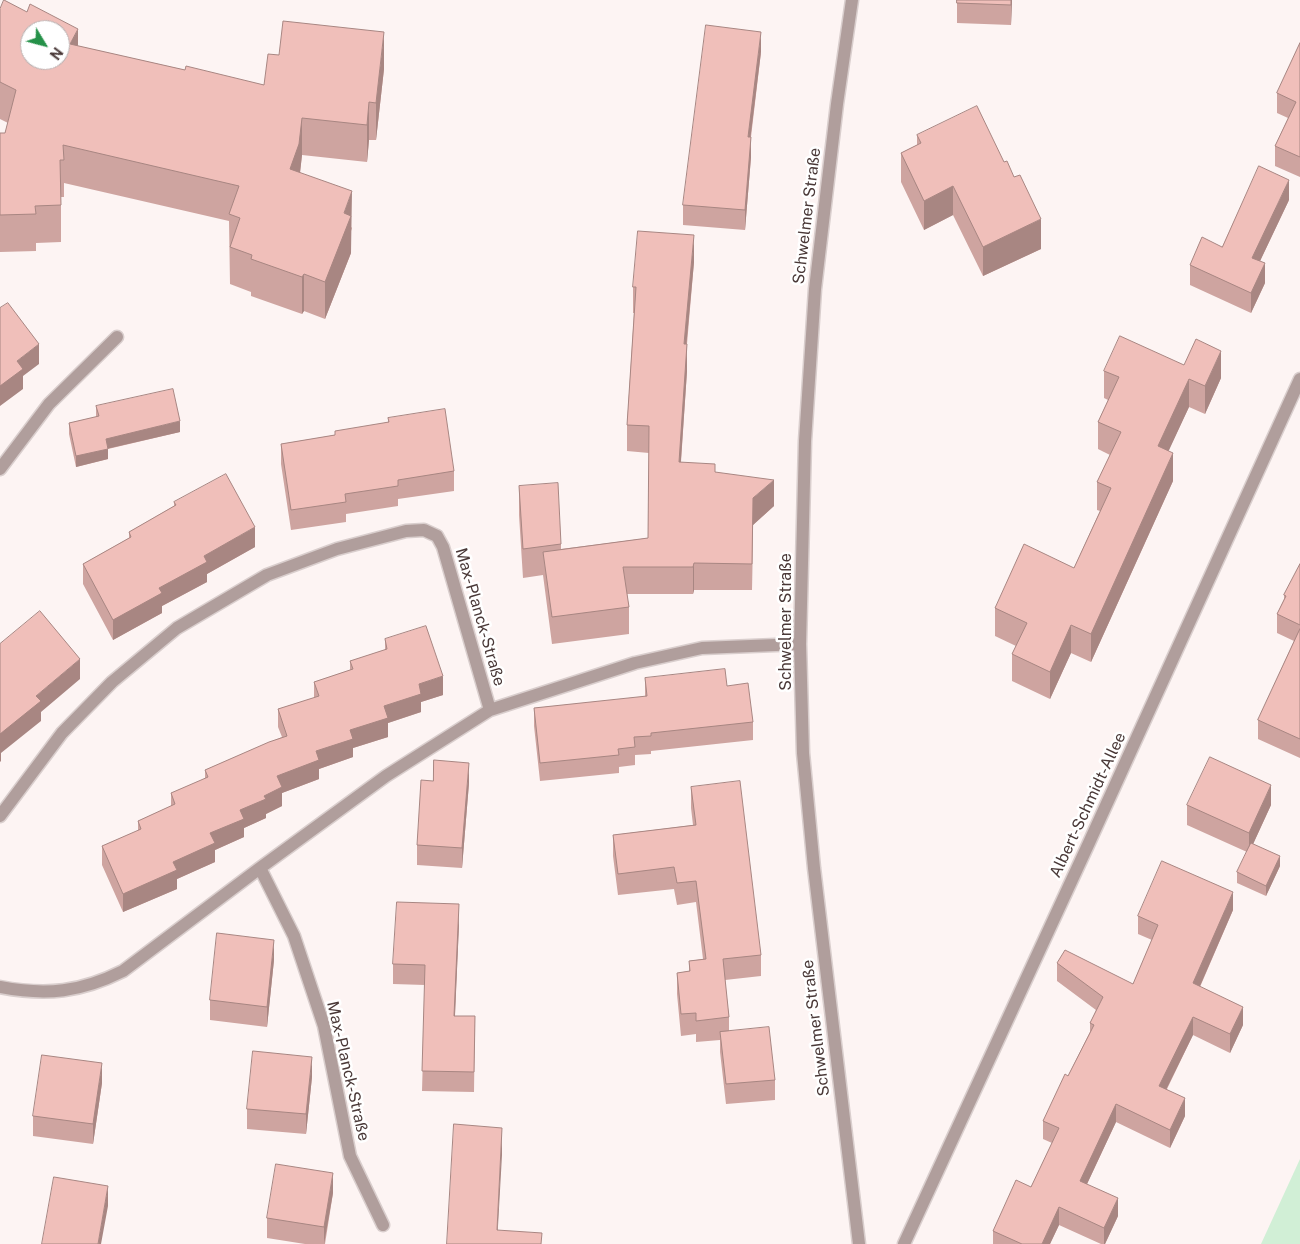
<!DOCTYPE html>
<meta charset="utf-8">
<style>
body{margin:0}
#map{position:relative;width:1300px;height:1244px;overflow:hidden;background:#fdf4f3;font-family:"Public Sans",sans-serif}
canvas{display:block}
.north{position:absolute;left:20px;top:20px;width:50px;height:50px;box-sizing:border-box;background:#fff;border:1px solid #b6afaf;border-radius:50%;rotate:127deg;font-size:14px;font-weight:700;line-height:20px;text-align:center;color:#493837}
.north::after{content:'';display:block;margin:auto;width:18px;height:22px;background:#259149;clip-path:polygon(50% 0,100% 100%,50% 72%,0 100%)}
</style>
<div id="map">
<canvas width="1300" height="1244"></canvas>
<div class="north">N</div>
</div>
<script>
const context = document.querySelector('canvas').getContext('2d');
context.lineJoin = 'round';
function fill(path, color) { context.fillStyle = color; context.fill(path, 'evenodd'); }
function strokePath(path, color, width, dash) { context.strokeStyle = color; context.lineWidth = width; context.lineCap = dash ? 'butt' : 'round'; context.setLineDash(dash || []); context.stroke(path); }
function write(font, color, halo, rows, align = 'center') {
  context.font = font + ' "Public Sans",sans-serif'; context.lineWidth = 5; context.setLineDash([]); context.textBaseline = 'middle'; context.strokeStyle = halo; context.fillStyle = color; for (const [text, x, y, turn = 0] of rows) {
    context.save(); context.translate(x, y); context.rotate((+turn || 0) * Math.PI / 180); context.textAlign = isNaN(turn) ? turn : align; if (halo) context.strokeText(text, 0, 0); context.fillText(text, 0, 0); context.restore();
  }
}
const green = new Path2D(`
 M 1300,1159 L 1300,1244 L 1261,1244 Z`);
const minor = new Path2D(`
 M 852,0 L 837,104 L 815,289 L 805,441 L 800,644 L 803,753 L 814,868 L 859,1244
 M 0,469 L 49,404 L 117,337
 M 0,816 L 62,733 L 112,682 L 177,628 L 267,575 L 337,549 L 406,531 L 424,530 L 437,536 L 443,547 L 490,710
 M 260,868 L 294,936 L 324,1026 L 350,1156 L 383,1225
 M 0,987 C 47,996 81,992 123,971 L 260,868 L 386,776 L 490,710 L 635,663 L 702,648 L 800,644
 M 904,1244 L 1088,845 L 1300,379`);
const wall = new Path2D(`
 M 957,0 L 1012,0 L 1011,25 L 957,23 Z
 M 0,9 L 78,46 L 185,70 L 264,85 L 384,69 L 376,140 L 369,140 L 367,162 L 302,155 L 300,172 L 352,228 L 351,231 L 351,253 L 325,319 L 304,311 L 302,314 L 251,296 L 251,292 L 230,284 L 229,221 L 64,183 L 64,197 L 61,197 L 61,242 L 36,243 L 36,251 L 0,252 L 0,133 L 5,133 L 8,123 L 0,119 Z
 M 1300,43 L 1300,177 L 1275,166 L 1275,146 L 1288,118 L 1277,113 L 1277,93 Z
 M 761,52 L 751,137 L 751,157 L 745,230 L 683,225 L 683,205 Z
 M 917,135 L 1004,162 L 1041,249 L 983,276 L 953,215 L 924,230 L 901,182 L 901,153 L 917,145 Z
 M 1289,200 L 1260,261 L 1265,283 L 1251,313 L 1190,285 L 1190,265 L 1222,247 Z
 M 694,262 L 687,344 L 687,371 L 681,462 L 715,472 L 774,506 L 753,525 L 752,590 L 694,590 L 693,594 L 627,594 L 629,607 L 629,634 L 552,644 L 543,575 L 523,578 L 519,515 L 519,486 L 561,544 L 561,549 L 648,538 L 649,453 L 627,451 L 627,425 L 634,313 L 633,313 L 633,287 Z
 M 1184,365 L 1221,378 L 1205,414 L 1189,407 L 1168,451 L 1173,481 L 1091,662 L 1071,653 L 1050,699 L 1012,681 L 1012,654 L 1016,646 L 995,636 L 995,608 L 1074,568 L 1100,511 L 1097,510 L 1097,482 L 1110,455 L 1098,449 L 1098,422 L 1108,400 L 1104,398 L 1104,371 Z
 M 96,406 L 180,432 L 108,449 L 108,459 L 76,467 L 69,434 L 69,423 L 96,417 Z
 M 388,418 L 454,471 L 454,491 L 398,499 L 398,506 L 346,514 L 346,522 L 291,530 L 281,464 L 281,444 L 335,435 L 388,422 Z
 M 174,502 L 255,547 L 207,574 L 207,582 L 162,606 L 162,613 L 113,640 L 83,584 L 83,564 L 129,538 L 129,532 L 174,506 Z
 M 1300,564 L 1300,758 L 1258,739 L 1258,720 L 1294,641 L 1277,633 L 1277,614 L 1284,599 L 1284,595 Z
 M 385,639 L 443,695 L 421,702 L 421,712 L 388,723 L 388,737 L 353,748 L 353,757 L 319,769 L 319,779 L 282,793 L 282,806 L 266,814 L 266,818 L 244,828 L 244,837 L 215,850 L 215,862 L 177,879 L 177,889 L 123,912 L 102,865 L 102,846 L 138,831 L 138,821 L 171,806 L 171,793 L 205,779 L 205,770 L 282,737 L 278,727 L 278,709 L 314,698 L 314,682 L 350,670 L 350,661 L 385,650 Z
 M 645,678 L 727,686 L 753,722 L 753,740 L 651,751 L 651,754 L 635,755 L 635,765 L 619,767 L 619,773 L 540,781 L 534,726 L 534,708 L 645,697 Z
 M 469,783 L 462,868 L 417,865 L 417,845 Z
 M 691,787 L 761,955 L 761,976 L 725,980 L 729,1017 L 729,1031 L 775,1080 L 775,1100 L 726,1104 L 720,1052 L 720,1040 L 696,1042 L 696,1034 L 681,1036 L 677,994 L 677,973 L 689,971 L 689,961 L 703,959 L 696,902 L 677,905 L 674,889 L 618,895 L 613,856 L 613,835 L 693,825 L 691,808 Z
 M 1187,805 L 1271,805 L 1253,844 L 1280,866 L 1266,896 L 1237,883 L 1237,872 L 1247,852 L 1187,825 Z
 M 1233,910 L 1200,987 L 1243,1025 L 1230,1053 L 1193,1035 L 1167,1089 L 1185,1116 L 1170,1148 L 1116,1122 L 1087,1184 L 1118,1216 L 1105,1244 L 1101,1244 L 1059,1225 L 1050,1244 L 993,1244 L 993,1231 L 1031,1187 L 1052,1143 L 1043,1139 L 1043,1121 L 1068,1076 L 1090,1032 L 1090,1023 L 1096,1010 L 1057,981 L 1057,963 L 1133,984 L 1152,940 L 1138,934 L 1138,916 Z
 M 459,924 L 455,1016 L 475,1016 L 474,1092 L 422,1091 L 425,985 L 393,984 L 393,964 Z
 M 274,960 L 267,1027 L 210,1020 L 210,1000 Z
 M 312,1077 L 306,1134 L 247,1129 L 247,1109 Z
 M 102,1083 L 93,1144 L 33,1136 L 33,1116 Z
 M 333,1193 L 325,1244 L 305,1244 L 267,1238 L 267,1218 Z`);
const shadedWall = new Path2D(`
 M 1011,0 L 1012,0 L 1011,25 Z
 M 78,29 L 78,66 L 70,44 Z
 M 384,32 L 384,69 L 376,140 L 376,103 Z
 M 761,32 L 761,52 L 748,157 L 748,137 Z
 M 369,102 L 369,140 L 367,162 L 367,125 Z
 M 302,118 L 302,155 L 299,182 L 290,169 Z
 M 751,137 L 751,157 L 745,230 L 745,210 Z
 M 1289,180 L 1289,200 L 1252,278 L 1252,258 Z
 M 953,186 L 953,215 L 924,230 L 924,201 Z
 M 352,191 L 351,253 L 325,319 L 325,282 L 344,213 Z
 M 1041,219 L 1041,249 L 983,276 L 983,247 Z
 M 694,235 L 694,262 L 684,370 L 684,344 Z
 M 1265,263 L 1265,283 L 1251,313 L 1251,293 Z
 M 304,274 L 304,311 L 302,314 L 302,277 Z
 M 39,344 L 39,364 L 23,376 L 23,389 L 0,406 L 0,386 L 17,361 Z
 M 687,344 L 687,371 L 679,488 L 679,462 Z
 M 1221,351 L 1221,378 L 1205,414 L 1205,386 Z
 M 1189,379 L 1189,407 L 1158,474 L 1158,446 Z
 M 180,421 L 180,432 L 106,449 L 106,439 Z
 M 108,449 L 108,459 L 76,467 L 76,456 Z
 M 1173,453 L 1173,481 L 1091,662 L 1091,634 Z
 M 774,480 L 774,506 L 753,525 L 752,590 L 753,498 Z
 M 255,527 L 255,547 L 207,574 L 207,582 L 162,606 L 162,613 L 113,640 L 113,620 L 204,556 Z
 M 694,563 L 694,590 L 693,594 L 693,567 Z
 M 1071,625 L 1071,653 L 1050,699 L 1050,672 Z
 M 80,659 L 80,679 L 41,712 L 41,721 L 1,753 L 1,761 L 0,762 L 0,734 L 36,696 Z
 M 443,676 L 443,695 L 421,702 L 421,712 L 388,723 L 388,737 L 353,748 L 353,757 L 319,769 L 319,779 L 282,793 L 282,806 L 266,814 L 266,818 L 244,828 L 244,837 L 215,850 L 215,862 L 177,879 L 177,889 L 123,912 L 123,894 L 173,862 L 240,810 L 264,796 L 277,776 L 350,730 L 384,706 L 419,684 Z
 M 469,763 L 469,783 L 462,868 L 462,848 Z
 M 1271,785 L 1271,805 L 1249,853 L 1249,833 Z
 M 1280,856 L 1280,866 L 1266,896 L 1266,886 Z
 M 1233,892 L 1233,910 L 1193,1002 L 1193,983 Z
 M 459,904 L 459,924 L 454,1036 L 454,1016 Z
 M 274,940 L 274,960 L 267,1027 L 267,1007 Z
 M 1243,1007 L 1243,1025 L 1230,1053 L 1230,1034 Z
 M 1193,1017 L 1193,1035 L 1159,1104 L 1159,1086 Z
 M 312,1057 L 312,1077 L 306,1134 L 306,1114 Z
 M 102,1063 L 102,1083 L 93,1144 L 93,1124 Z
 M 1185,1098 L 1185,1116 L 1170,1148 L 1170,1130 Z
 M 1116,1104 L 1116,1122 L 1080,1199 L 1080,1181 Z
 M 502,1128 L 502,1155 L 497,1244 L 497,1230 Z
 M 333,1173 L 333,1193 L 324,1244 L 324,1227 Z
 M 108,1186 L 108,1206 L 101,1244 L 98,1244 Z
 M 1118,1198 L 1118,1216 L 1105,1244 L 1104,1244 L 1104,1228 Z
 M 1059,1207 L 1059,1225 L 1050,1244 L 1042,1244 Z`);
const building = new Path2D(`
 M 4,0 L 27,12 L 30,4 L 78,29 L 70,44 L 185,70 L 186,66 L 264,85 L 268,54 L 279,55 L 283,21 L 384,32 L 376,103 L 369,102 L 367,125 L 302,118 L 299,144 L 290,169 L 352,191 L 344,213 L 351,216 L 325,282 L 304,274 L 302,277 L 251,259 L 252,255 L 230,247 L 240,218 L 229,214 L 239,186 L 63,145 L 64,160 L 60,160 L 61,205 L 35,206 L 36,214 L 0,215 L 0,133 L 5,133 L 16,90 L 0,82 L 0,9 ZM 30,30 L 60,30 L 60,60 L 30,60 Z
 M 957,0 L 1011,0 L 1011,5 L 957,3 Z
 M 706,25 L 761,32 L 748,137 L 751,137 L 745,210 L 683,205 Z
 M 1300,43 L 1300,157 L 1275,146 L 1296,102 L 1277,93 Z
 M 977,106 L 1004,162 L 1007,161 L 1014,177 L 1020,175 L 1041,219 L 983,247 L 953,186 L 924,201 L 901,153 L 921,143 L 917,135 Z
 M 1259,166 L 1289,180 L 1252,258 L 1265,263 L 1251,293 L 1190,265 L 1202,237 L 1222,247 Z
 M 638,231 L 694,235 L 684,344 L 687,344 L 679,462 L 715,464 L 715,472 L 774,480 L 753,498 L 752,564 L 694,563 L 693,567 L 623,567 L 629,607 L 552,617 L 543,552 L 648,538 L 649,426 L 627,425 L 636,287 L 633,287 Z
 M 8,303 L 39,344 L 17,361 L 23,369 L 0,386 L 0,308 Z
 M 1120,336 L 1184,365 L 1196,339 L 1221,351 L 1205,386 L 1189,379 L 1158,446 L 1173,453 L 1091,634 L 1071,625 L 1050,672 L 1012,654 L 1027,623 L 995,608 L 1024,544 L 1074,568 L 1111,488 L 1097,482 L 1121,432 L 1098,422 L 1119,377 L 1104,371 Z
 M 173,389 L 180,421 L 106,439 L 108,449 L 76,456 L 69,423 L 99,416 L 96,406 Z
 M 445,409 L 454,471 L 398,480 L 398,486 L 345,494 L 346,502 L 291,510 L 281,444 L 335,435 L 335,431 L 389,422 L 388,418 Z
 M 226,474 L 255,527 L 204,556 L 207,562 L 159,588 L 162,593 L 113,620 L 83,564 L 131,537 L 129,532 L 176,505 L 174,502 Z
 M 558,483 L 561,544 L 523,549 L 519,486 Z
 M 1300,564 L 1300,625 L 1277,614 L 1286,596 L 1284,595 Z
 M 40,611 L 80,659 L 36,696 L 41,701 L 0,734 L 0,644 Z
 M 426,626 L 443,676 L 419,684 L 421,694 L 384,706 L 388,718 L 350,730 L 353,739 L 316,751 L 319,760 L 277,776 L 282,787 L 264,796 L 266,799 L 240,810 L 244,819 L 210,833 L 215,843 L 173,862 L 177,870 L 123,894 L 102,846 L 141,829 L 138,821 L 175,804 L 171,793 L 208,777 L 205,770 L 269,742 L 287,736 L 278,709 L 319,696 L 314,682 L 353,669 L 350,661 L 387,649 L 385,639 Z
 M 1300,629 L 1300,739 L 1258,720 Z
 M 725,669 L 727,686 L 748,683 L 753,722 L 651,733 L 651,736 L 634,737 L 635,747 L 618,749 L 619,755 L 540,763 L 534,708 L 647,696 L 645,678 Z
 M 1210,757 L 1271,785 L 1249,833 L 1187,805 Z
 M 434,760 L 469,763 L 462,848 L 417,845 L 421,780 L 433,781 Z
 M 740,781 L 761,955 L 723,959 L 729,1017 L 696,1021 L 696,1013 L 681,1014 L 677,973 L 690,971 L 689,961 L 706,959 L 696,881 L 677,883 L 674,867 L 618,874 L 613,835 L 696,825 L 691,787 Z
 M 1251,843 L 1280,856 L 1266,886 L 1237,872 Z
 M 1162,861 L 1233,892 L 1193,983 L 1243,1007 L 1230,1034 L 1193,1017 L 1159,1086 L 1185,1098 L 1170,1130 L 1116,1104 L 1080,1181 L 1118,1198 L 1104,1228 L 1059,1207 L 1042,1244 L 1022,1244 L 993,1231 L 1016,1180 L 1031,1187 L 1059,1128 L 1043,1121 L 1065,1074 L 1068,1076 L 1094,1025 L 1090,1023 L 1103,997 L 1057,963 L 1065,950 L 1133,984 L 1158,925 L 1138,916 Z
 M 397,902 L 459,904 L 454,1016 L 475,1016 L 474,1072 L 422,1071 L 425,965 L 393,964 Z
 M 217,933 L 274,940 L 267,1007 L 210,1000 Z
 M 769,1027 L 775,1080 L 726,1084 L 720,1032 Z
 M 253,1051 L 312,1057 L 306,1114 L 247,1109 Z
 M 42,1055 L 102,1063 L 93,1124 L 33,1116 Z
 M 454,1124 L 502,1128 L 497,1230 L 542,1233 L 541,1244 L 447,1244 Z
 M 276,1164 L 333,1173 L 324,1227 L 267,1218 Z
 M 54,1177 L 108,1186 L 98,1244 L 42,1244 Z`);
const streetNames = [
 ["Schwelmer Straße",807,216,-83],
 ["Max-Planck-Straße",480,617,74],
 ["Schwelmer Straße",786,622,-90],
 ["Albert-Schmidt-Allee",1088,805,-65],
 ["Schwelmer Straße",816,1028,-97],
 ["Max-Planck-Straße",348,1071,77]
];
fill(green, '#d1efd6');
strokePath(minor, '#d9cecd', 15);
strokePath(minor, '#b09e9c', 12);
fill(wall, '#cea4a0');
fill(shadedWall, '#a88682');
fill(building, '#f0bfba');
strokePath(building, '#a88682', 1);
write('16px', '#493837', '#fff', streetNames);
</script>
